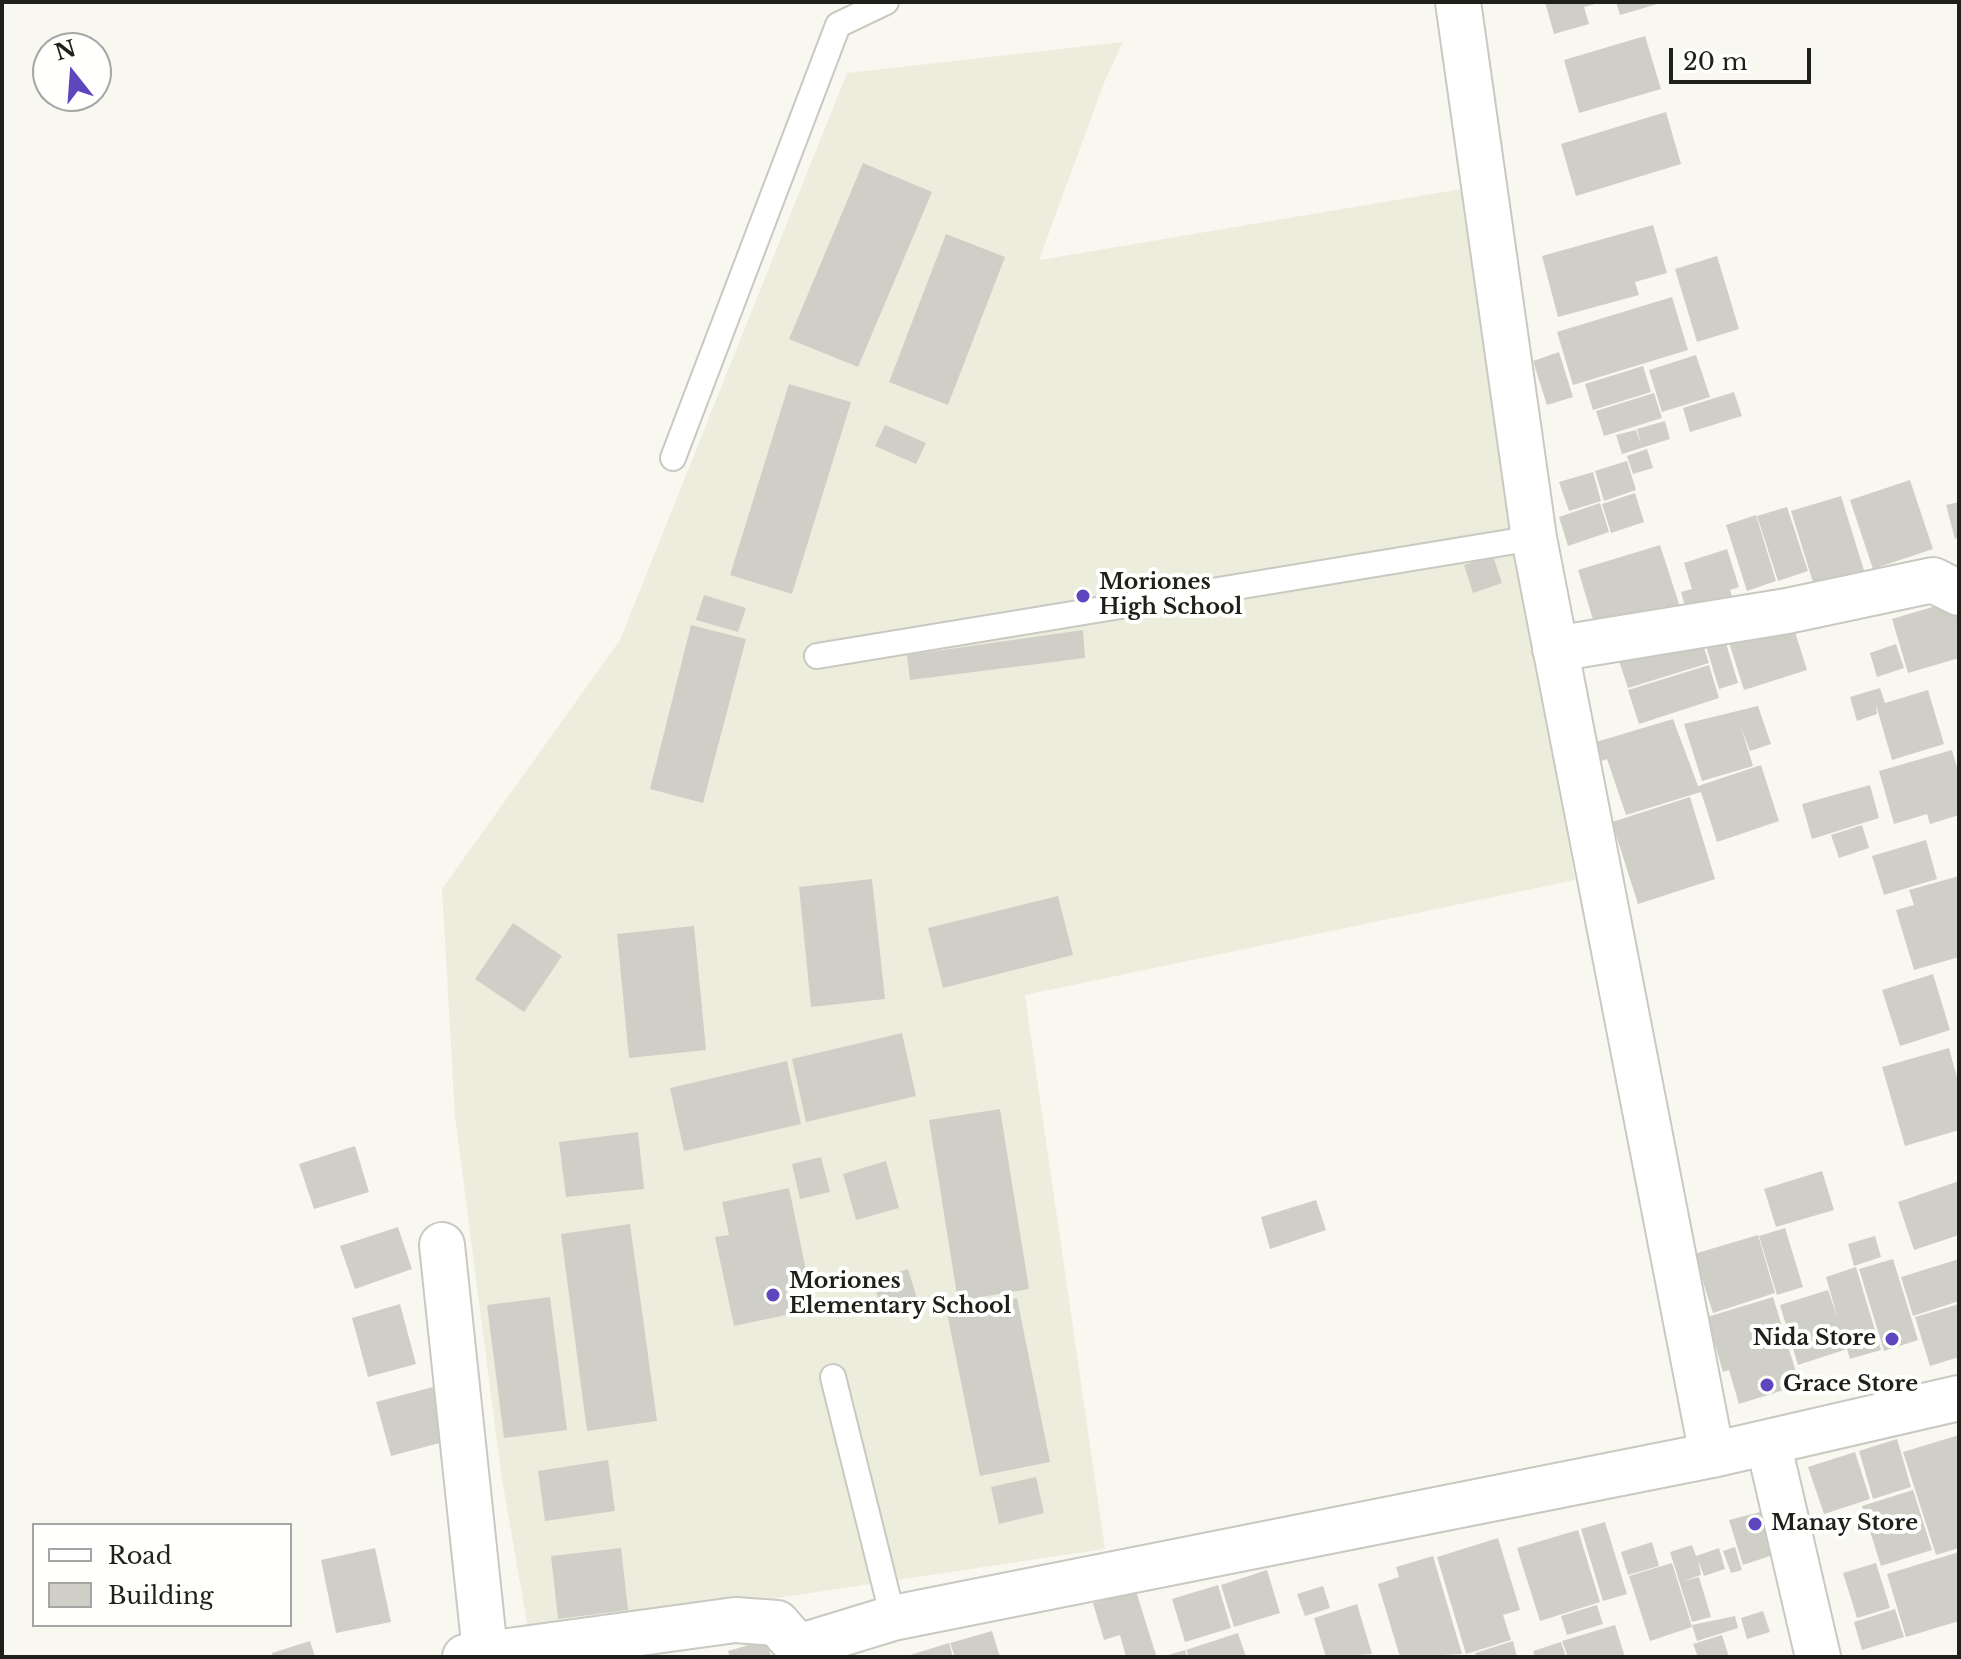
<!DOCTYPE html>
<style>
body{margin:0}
#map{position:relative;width:1961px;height:1659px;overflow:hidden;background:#f8f8f0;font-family:"Libre Baskerville",serif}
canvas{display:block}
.frame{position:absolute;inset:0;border:4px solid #1f1f1c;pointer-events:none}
.legend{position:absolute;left:32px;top:1523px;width:260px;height:104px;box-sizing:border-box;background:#fffffe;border:2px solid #a5a5a4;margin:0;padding:10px 14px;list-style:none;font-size:24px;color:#1f1f1c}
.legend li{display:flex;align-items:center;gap:16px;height:40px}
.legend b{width:40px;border:2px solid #a5a5a4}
.north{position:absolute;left:32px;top:32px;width:80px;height:80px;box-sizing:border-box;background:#fffffe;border:2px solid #a5a5a4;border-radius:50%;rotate:343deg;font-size:22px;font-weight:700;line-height:32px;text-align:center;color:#1f1f1c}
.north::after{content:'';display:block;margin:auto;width:28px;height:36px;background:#5e46be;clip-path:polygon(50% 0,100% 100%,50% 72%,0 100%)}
.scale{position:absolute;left:1669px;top:48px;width:142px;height:36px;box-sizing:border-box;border:4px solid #1f1f1c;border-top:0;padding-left:10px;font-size:24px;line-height:28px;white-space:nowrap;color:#1f1f1c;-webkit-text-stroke:6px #fffffe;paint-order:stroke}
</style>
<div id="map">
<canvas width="1961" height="1659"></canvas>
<div class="frame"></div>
<ul class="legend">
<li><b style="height:10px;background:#fff"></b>Road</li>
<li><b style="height:22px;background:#cfcfc7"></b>Building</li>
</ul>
<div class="north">N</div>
<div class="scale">20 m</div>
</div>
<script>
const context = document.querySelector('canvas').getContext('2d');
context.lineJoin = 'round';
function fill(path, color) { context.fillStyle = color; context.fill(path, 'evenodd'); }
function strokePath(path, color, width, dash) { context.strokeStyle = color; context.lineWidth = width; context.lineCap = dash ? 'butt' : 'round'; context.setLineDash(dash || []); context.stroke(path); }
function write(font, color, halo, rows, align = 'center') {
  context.font = font + ' "Libre Baskerville",serif'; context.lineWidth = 8; context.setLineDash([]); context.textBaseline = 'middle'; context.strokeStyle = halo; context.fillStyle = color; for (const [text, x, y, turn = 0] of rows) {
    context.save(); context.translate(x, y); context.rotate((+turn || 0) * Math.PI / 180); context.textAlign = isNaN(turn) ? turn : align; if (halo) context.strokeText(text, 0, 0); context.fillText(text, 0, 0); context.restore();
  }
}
const built = new Path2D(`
 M 1123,42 L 1104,83 L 1039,260 L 1467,188 L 1520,551 L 1575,880 L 1025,995 L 1105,1549 L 529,1635 L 501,1473 L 455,1116 L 442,889 L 620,640 L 847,73 Z`);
const building = new Path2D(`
 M 1545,2 L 1599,2 L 1599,3 L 1584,7 L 1589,24 L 1554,34 Z
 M 1616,2 L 1661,2 L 1661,3 L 1620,15 Z
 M 1645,36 L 1661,89 L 1579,113 L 1564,60 Z
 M 1666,112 L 1681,164 L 1576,196 L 1561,144 Z
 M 863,163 L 932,192 L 858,367 L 789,339 Z
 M 1653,225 L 1667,273 L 1635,282 L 1639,295 L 1558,317 L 1542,256 Z
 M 946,234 L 1005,257 L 948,405 L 889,382 Z
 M 1717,256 L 1739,329 L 1697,342 L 1675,269 Z
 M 1672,297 L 1688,350 L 1573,385 L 1557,332 Z
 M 1559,352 L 1573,397 L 1547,405 L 1533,361 Z
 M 1696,355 L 1710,397 L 1662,412 L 1649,370 Z
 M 1643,366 L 1651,392 L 1593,410 L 1585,384 Z
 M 789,384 L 851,402 L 792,594 L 730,575 Z
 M 1734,392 L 1742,416 L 1690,432 L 1683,408 Z
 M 1654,393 L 1662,418 L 1604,436 L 1596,411 Z
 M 1665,421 L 1670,439 L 1622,454 L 1616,435 L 1636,430 L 1641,445 L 1637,429 Z
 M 885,425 L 926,443 L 916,464 L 875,446 Z
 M 1647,449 L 1653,468 L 1633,474 L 1627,456 Z
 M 1627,461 L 1636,490 L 1604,501 L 1595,471 Z
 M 1593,472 L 1601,501 L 1569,511 L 1559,482 Z
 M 1910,480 L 1933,549 L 1873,569 L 1850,500 Z
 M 1635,493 L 1644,522 L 1611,533 L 1602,504 Z
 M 1841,496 L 1866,577 L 1816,592 L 1791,511 Z
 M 1959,502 L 1959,537 L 1955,539 L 1946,505 Z
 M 1600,503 L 1609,532 L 1568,546 L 1559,517 Z
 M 1787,507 L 1808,571 L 1778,581 L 1757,516 Z
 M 1756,515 L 1776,581 L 1747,591 L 1726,525 Z
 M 1660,545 L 1680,607 L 1597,633 L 1578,570 Z
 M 1727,549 L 1739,587 L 1730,590 L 1733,599 L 1687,614 L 1681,592 L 1692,589 L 1684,563 Z
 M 1493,556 L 1502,583 L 1473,593 L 1464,565 Z
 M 704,595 L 746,608 L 738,632 L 696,620 Z
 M 1959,599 L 1959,658 L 1908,673 L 1892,619 Z
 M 1790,616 L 1807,670 L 1744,690 L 1727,636 Z
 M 691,625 L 746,639 L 703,803 L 650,789 Z
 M 1083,630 L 1085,658 L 910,680 L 907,655 Z
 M 1698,630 L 1709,663 L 1628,688 L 1617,655 Z
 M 1725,640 L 1738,683 L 1719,689 L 1706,646 Z
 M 1896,644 L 1904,668 L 1877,677 L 1870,653 Z
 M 1709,665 L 1719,698 L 1639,724 L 1628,690 Z
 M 1880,688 L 1885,703 L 1928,690 L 1944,744 L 1892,760 L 1876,705 L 1877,714 L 1857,721 L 1850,697 Z
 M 1758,706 L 1771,744 L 1750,751 L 1741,727 L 1753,766 L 1702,781 L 1684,724 Z
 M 1673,719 L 1698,786 L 1761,765 L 1779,821 L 1717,842 L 1701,792 L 1626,815 L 1607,759 L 1602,761 L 1596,742 Z
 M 1952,750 L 1959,775 L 1959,815 L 1930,824 L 1927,814 L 1894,824 L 1879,771 Z
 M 1870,785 L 1879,818 L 1812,839 L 1802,804 Z
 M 1690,797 L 1715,879 L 1638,904 L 1612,822 Z
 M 1862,825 L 1869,848 L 1839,858 L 1831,835 Z
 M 1926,840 L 1937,879 L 1884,895 L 1872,856 Z
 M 1959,876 L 1959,957 L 1914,970 L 1896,910 L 1914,905 L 1909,890 Z
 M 872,879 L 885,999 L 811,1007 L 799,887 Z
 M 1058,896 L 1073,955 L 943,988 L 928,928 Z
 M 513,923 L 562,956 L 524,1012 L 475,979 Z
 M 694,926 L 706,1050 L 629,1058 L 617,934 Z
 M 1933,974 L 1950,1030 L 1900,1046 L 1882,990 Z
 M 902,1033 L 916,1096 L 806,1122 L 792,1059 Z
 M 1949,1048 L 1959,1085 L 1959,1130 L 1905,1146 L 1882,1067 Z
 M 787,1061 L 801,1124 L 684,1151 L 670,1088 Z
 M 1000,1109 L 1029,1289 L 958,1301 L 929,1120 Z
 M 638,1132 L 644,1189 L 566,1197 L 559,1142 Z
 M 355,1146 L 369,1192 L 314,1209 L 299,1164 Z
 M 821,1157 L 830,1192 L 800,1199 L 792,1164 Z
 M 886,1161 L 899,1208 L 856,1220 L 843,1174 Z
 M 1822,1171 L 1834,1210 L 1776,1227 L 1764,1189 Z
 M 1959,1181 L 1959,1235 L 1914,1250 L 1898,1202 Z
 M 789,1188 L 814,1309 L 734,1326 L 715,1237 L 729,1235 L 722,1202 Z
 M 1316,1200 L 1326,1230 L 1270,1249 L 1261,1217 Z
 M 630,1224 L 657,1421 L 587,1431 L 561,1234 Z
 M 398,1227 L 412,1269 L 355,1289 L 340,1246 Z
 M 1785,1228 L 1803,1287 L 1777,1295 L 1759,1236 Z
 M 1758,1235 L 1775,1293 L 1713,1313 L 1694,1254 Z
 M 1875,1236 L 1881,1257 L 1854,1266 L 1848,1244 Z
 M 1893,1259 L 1918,1340 L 1884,1351 L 1859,1269 Z
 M 1959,1259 L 1959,1301 L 1913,1316 L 1901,1277 Z
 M 1856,1267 L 1881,1350 L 1850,1359 L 1847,1349 L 1798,1365 L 1780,1305 L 1828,1290 L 1838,1319 L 1826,1277 Z
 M 908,1269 L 918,1302 L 882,1313 L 873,1280 Z
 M 550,1297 L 567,1430 L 504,1438 L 487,1305 Z
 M 1773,1297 L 1800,1385 L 1739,1404 L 1729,1370 L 1723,1372 L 1707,1317 Z
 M 1017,1298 L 1050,1462 L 980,1476 L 947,1313 Z
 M 400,1304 L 416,1364 L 368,1377 L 352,1318 Z
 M 1959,1304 L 1959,1357 L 1930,1366 L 1915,1317 Z
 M 433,1387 L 447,1441 L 391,1456 L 376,1402 Z
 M 1959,1435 L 1959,1548 L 1936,1555 L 1903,1452 Z
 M 1897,1439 L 1911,1487 L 1873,1499 L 1859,1451 Z
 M 1855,1452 L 1870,1499 L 1824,1514 L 1808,1467 Z
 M 608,1460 L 615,1511 L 545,1521 L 538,1471 Z
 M 1036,1477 L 1044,1513 L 999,1524 L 991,1487 Z
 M 1913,1490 L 1932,1550 L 1881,1566 L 1862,1506 Z
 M 1760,1512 L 1773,1555 L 1743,1565 L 1729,1520 Z
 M 1605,1522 L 1627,1594 L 1603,1601 L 1581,1529 Z
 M 1578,1530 L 1600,1602 L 1540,1621 L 1517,1548 Z
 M 1498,1538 L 1520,1610 L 1503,1615 L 1511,1640 L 1466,1654 L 1437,1557 Z
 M 1652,1542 L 1659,1566 L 1628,1575 L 1621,1552 Z
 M 1692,1545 L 1696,1556 L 1719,1548 L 1725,1569 L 1704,1576 L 1698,1560 L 1701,1575 L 1683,1581 L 1699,1577 L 1711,1617 L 1692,1622 L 1670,1552 Z
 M 1735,1547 L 1742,1570 L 1731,1573 L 1723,1551 Z
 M 375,1548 L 391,1622 L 336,1633 L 321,1560 Z
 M 621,1548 L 628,1610 L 558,1619 L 551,1556 Z
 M 1959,1552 L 1959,1621 L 1906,1637 L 1887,1574 Z
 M 1433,1556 L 1462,1654 L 1400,1657 L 1378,1584 L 1399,1577 L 1396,1567 Z
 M 1672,1563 L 1692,1627 L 1650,1641 L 1629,1576 Z
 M 1876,1563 L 1890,1608 L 1857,1618 L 1843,1573 Z
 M 1267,1570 L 1280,1613 L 1234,1627 L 1221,1585 Z
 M 1218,1585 L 1231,1628 L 1185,1642 L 1172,1599 Z
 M 1323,1586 L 1330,1608 L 1305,1616 L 1297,1594 Z
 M 1136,1591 L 1156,1655 L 1149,1657 L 1126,1657 L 1120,1635 L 1104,1640 L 1093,1603 Z
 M 1357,1604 L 1372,1654 L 1326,1657 L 1314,1618 Z
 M 1597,1605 L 1603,1624 L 1567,1635 L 1561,1616 Z
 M 1895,1609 L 1904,1637 L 1862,1650 L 1854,1622 Z
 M 1763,1611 L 1770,1632 L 1747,1639 L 1741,1618 Z
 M 1735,1616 L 1738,1628 L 1697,1641 L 1692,1625 Z
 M 1615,1625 L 1625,1657 L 1568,1657 L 1562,1641 Z
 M 992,1631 L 1000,1657 L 955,1657 L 950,1643 Z
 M 1238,1633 L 1246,1657 L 1189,1657 L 1186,1650 Z
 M 1722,1635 L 1729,1657 L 1698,1657 L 1693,1644 Z
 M 766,1640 L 771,1657 L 730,1657 L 728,1651 Z
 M 310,1641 L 315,1657 L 273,1657 L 272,1653 Z
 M 1513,1641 L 1517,1657 L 1476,1657 L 1475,1653 Z
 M 1561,1642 L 1566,1657 L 1535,1657 L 1533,1651 Z
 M 949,1643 L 953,1657 L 907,1657 L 907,1656 Z
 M 656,1648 L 658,1657 L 630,1657 L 630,1656 Z
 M 1185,1650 L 1187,1657 L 1165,1657 L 1165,1656 Z`);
const lane = new Path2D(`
 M 673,458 L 838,25 L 886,2
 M 817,656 L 1534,538
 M 833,1377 L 893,1618`);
const street = new Path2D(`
 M 1458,2 L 1534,538 L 1712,1455
 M 1555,649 L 1787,611 L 1933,580 L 1959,593
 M 442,1245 L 485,1652
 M 1768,1442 L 1818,1657
 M 465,1657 L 735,1620 L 777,1623 L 798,1647 L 893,1618 L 1712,1455 L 1959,1398`);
const markers = [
 [1083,596,8,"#5e46be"],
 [773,1295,8,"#5e46be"],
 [1892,1339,8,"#5e46be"],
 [1767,1385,8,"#5e46be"],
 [1755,1524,8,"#5e46be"]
];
const poiNames = [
 ["Moriones",1099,583],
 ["High School",1099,608],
 ["Moriones",789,1282],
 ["Elementary School",789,1307],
 ["Nida Store",1876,1339,"right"],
 ["Grace Store",1783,1385],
 ["Manay Store",1771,1524]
];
fill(built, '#ededde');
fill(building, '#cfcfc7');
strokePath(lane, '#c9c9c1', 28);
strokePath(street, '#c9c9c1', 48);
strokePath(lane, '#fff', 24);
strokePath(street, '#fff', 44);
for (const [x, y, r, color] of markers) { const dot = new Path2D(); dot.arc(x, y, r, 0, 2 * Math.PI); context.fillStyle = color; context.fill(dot); strokePath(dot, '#fffffe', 3); }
write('bold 22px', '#1f1f1c', '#fffffe', poiNames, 'left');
</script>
